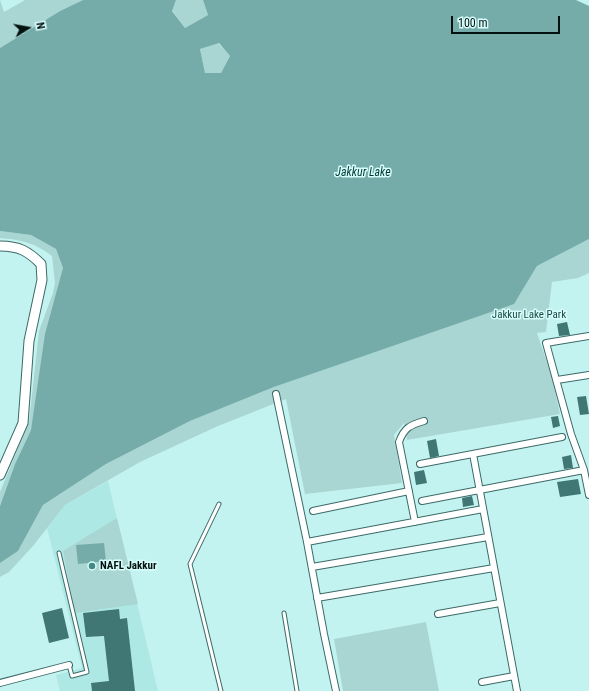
<!DOCTYPE html>
<style>
body{margin:0}
#map{position:relative;width:589px;height:691px;overflow:hidden;background:#c3f3f0;font-family:"Roboto Condensed",sans-serif}
canvas{display:block}
.north{position:absolute;left:8px;top:8px;width:40px;height:40px;-webkit-text-stroke:3px #d8fefb;paint-order:stroke;rotate:79deg;font-size:11px;font-weight:700;line-height:16px;text-align:center;color:#021211}
.north::after{content:'';display:block;margin:auto;width:14px;height:18px;background:#021211;clip-path:polygon(50% 0,100% 100%,50% 72%,0 100%)}
.scale{position:absolute;left:451px;top:16px;width:109px;height:18px;box-sizing:border-box;border:2px solid #021211;border-top:0;padding-left:5px;font-size:12px;line-height:14px;white-space:nowrap;color:#021211;-webkit-text-stroke:3px #d8fefb;paint-order:stroke}
</style>
<div id="map">
<canvas width="589" height="691"></canvas>
<div class="north">N</div>
<div class="scale">100 m</div>
</div>
<script>
const context = document.querySelector('canvas').getContext('2d');
context.lineJoin = 'round';
function fill(path, color) { context.fillStyle = color; context.fill(path, 'evenodd'); }
function strokePath(path, color, width, dash) { context.strokeStyle = color; context.lineWidth = width; context.lineCap = dash ? 'butt' : 'round'; context.setLineDash(dash || []); context.stroke(path); }
function write(font, color, halo, rows, align = 'center') {
  context.font = font + ' "Roboto Condensed",sans-serif'; context.lineWidth = 3; context.setLineDash([]); context.textBaseline = 'middle'; context.strokeStyle = halo; context.fillStyle = color; for (const [text, x, y, turn = 0] of rows) {
    context.save(); context.translate(x, y); context.rotate((+turn || 0) * Math.PI / 180); context.textAlign = isNaN(turn) ? turn : align; if (halo) context.strokeText(text, 0, 0); context.fillText(text, 0, 0); context.restore();
  }
}
const built = new Path2D(`
 M 108,481 L 158,691 L 60,691 L 56,675 L 82,668 L 47,528 L 65,505 Z`);
const green = new Path2D(`
 M 0,0 L 4,12 L 25,0 L 83,0 L 60,11 L 0,48 Z
 M 176,0 L 203,0 L 208,15 L 185,28 L 172,10 Z
 M 218,43 L 230,56 L 221,73 L 205,73 L 200,49 Z
 M 0,231 L 31,235 L 56,249 L 63,268 L 31,430 L 15,464 L 0,506 L 0,492 L 29,422 L 39,331 L 53,293 L 55,283 L 52,256 C 35,243 22,240 0,238 Z
 M 589,239 L 589,273 L 578,278 L 552,282 L 546,332 L 537,333 L 552,377 L 560,414 L 407,440 L 404,423 L 394,435 L 402,483 L 305,494 L 286,399 L 218,426 L 140,462 L 65,505 L 33,546 L 9,572 L 0,577 L 0,563 L 18,551 L 43,505 L 106,464 L 190,421 L 274,387 L 463,321 L 519,296 L 537,266 Z
 M 117,518 L 138,604 L 75,613 L 63,551 Z
 M 426,622 L 439,691 L 343,691 L 334,639 Z`);
const water = new Path2D(`
 M 83,0 L 176,0 L 172,11 L 185,28 L 208,15 L 203,0 L 576,0 L 589,6 L 589,239 L 537,266 L 514,304 L 274,387 L 190,421 L 106,464 L 43,505 L 18,551 L 0,563 L 0,506 L 15,464 L 31,430 L 45,334 L 63,268 L 56,249 L 31,235 L 0,231 L 0,48 L 60,11 ZM 219,43 L 230,56 L 221,73 L 205,73 L 200,49 Z
 M 104,543 L 106,561 L 78,564 L 76,545 Z`);
const building = new Path2D(`
 M 567,322 L 570,335 L 559,336 L 557,324 Z
 M 586,396 L 589,414 L 580,415 L 577,397 Z
 M 558,416 L 560,426 L 553,428 L 551,417 Z
 M 436,439 L 439,456 L 430,458 L 427,441 Z
 M 571,455 L 573,468 L 564,469 L 562,457 Z
 M 424,470 L 427,483 L 416,485 L 414,472 Z
 M 578,479 L 581,494 L 560,497 L 557,482 Z
 M 472,496 L 474,505 L 463,507 L 462,498 Z
 M 62,608 L 69,638 L 49,643 L 42,613 Z
 M 119,609 L 120,619 L 127,618 L 135,691 L 92,691 L 91,683 L 109,681 L 104,636 L 86,637 L 83,613 Z`);
const lane = new Path2D(`
 M 219,504 L 190,564 L 221,691
 M 59,553 L 87,672 L 72,676 L 69,665
 M 284,613 L 297,691`);
const street = new Path2D(`
 M 589,336 L 546,343 L 571,434 L 584,470 L 589,495
 M 557,380 L 589,375
 M 276,394 L 307,542
 M 473,454 L 517,691
 M 420,464 L 562,437
 M 422,501 L 584,470
 M 313,511 L 409,491
 M 415,522 L 399,442 C 404,428 410,425 424,421
 M 312,567 L 488,537
 M 317,598 L 494,568
 M 438,614 L 500,603
 M 482,682 L 514,676
 M 0,683 L 69,665
 M 336,691 L 324,634 L 307,542 L 483,509`);
const secondary = new Path2D(`
 M 0,246 C 19,246 28,251 41,264 L 42,280 L 29,341 L 23,423 L 0,475`);
const markers = [
 [92,566,4,"#438a87"]
];
const parkNames = [
 ["Jakkur Lake Park",529,315]
];
const poiNames = [
 ["NAFL Jakkur",100,566]
];
const waterNames = [
 ["Jakkur Lake",363,173]
];
fill(built, '#aee8e4');
fill(green, '#a9d6d2');
fill(water, '#75aca9');
fill(building, '#407774');
strokePath(lane, '#3d6a67', 5);
strokePath(street, '#3d6a67', 8);
strokePath(secondary, '#3d6a67', 11);
strokePath(lane, '#fff', 3);
strokePath(street, '#fff', 6);
strokePath(secondary, '#fff', 9);
for (const [x, y, r, color] of markers) { const dot = new Path2D(); dot.arc(x, y, r, 0, 2 * Math.PI); context.fillStyle = color; context.fill(dot); strokePath(dot, '#d8fefb', 1.5); }
write('11px', '#184b48', '#d8fefb', parkNames);
write('bold 11px', '#021211', '#d8fefb', poiNames, 'left');
write('italic 12px', '#023a38', '#d8fefb', waterNames);
</script>
